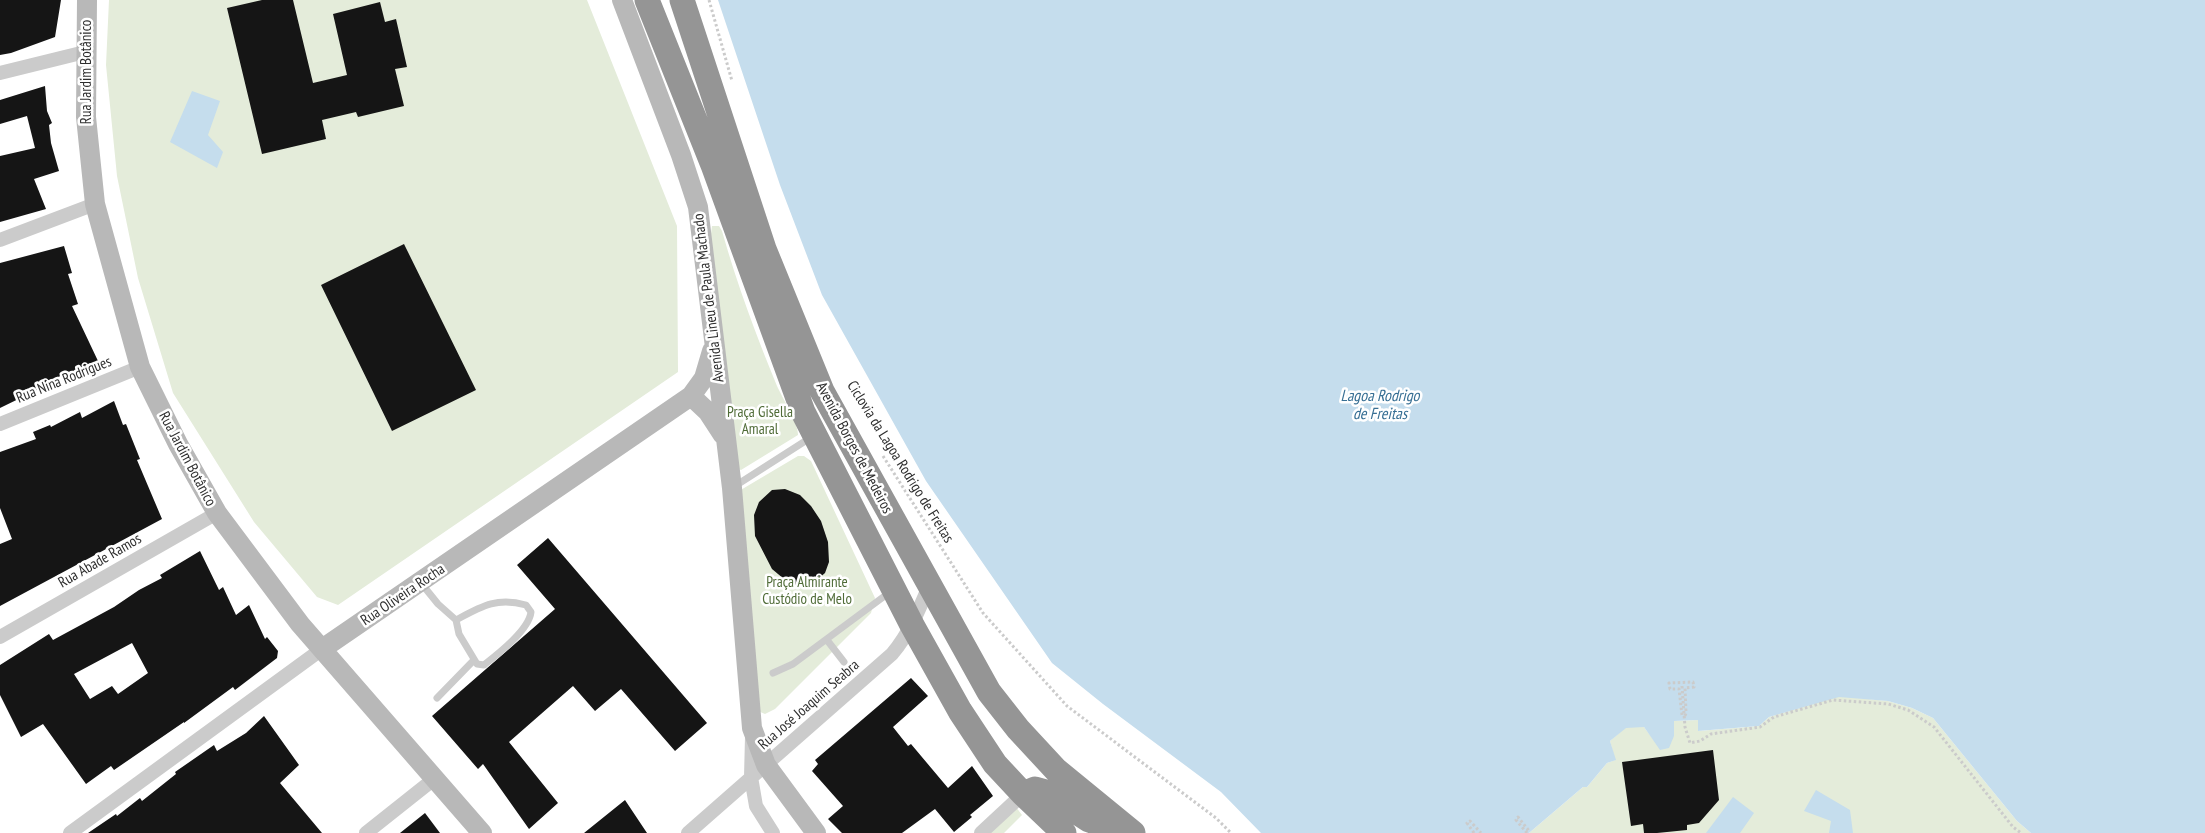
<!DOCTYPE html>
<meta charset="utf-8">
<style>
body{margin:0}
canvas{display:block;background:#fff}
</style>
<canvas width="2205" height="833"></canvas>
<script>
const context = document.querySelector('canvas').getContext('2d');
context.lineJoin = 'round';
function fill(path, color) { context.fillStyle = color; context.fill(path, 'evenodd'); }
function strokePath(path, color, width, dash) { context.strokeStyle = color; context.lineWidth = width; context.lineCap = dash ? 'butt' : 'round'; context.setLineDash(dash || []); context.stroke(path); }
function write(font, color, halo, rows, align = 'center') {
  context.font = font + ' "PT Sans Narrow",sans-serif'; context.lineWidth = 5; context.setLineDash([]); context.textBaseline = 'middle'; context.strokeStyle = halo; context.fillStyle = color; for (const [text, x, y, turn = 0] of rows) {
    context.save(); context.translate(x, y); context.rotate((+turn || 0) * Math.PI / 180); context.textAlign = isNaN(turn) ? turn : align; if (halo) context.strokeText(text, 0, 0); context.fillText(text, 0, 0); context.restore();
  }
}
const green = new Path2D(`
 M 109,0 L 587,0 L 677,226 L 678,372 L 338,605 L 317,597 L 254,522 L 173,393 L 138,278 L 117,176 L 106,65 Z
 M 712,226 L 719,226 L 722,231 C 737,284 756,335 777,386 C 782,397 799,425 798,435 L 741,470 L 734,467 L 710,241 Z
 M 798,456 L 804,456 L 811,461 L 875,598 L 871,613 L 775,709 L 765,714 L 758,711 L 739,491 Z
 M 1839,696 L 1888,701 L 1912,708 L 1933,718 L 2017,821 L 2031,833 L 1529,833 L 1583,787 L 1587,787 L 1607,763 L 1615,760 L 1610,741 L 1626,727 L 1644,727 L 1653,739 L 1674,736 L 1673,721 L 1698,720 L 1698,731 L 1759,726 L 1769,717 Z
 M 1013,803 L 1022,815 L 1004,833 L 980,833 Z`);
const water = new Path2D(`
 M 718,0 L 2205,0 L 2205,833 L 2031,833 L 2017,821 L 1933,718 L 1912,708 L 1888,701 L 1839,697 L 1769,717 L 1759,726 L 1698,731 L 1698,720 L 1674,721 L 1674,736 L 1669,748 L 1660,750 L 1644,727 L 1626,728 L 1610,741 L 1616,760 L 1607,763 L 1587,787 L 1583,787 L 1529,833 L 1261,833 L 1221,792 L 1103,704 L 1052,663 L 926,481 L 822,295 L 780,185 Z
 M 192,91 L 220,101 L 208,135 L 223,152 L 217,168 L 170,142 Z
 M 1816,790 L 1850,810 L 1853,833 L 1829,833 L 1831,821 L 1804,811 Z
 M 1733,797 L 1754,813 L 1740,833 L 1706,833 Z`);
const building = new Path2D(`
 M 0,0 L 61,0 L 55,37 L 11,53 L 0,55 Z
 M 262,0 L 293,0 L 313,83 L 347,75 L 333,14 L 380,2 L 385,22 L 396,19 L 407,67 L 395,69 L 404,106 L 358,117 L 356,112 L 322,120 L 326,139 L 262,154 L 227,8 Z
 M 45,86 L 47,111 L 52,123 L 49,125 L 51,143 L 59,171 L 34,179 L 46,209 L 0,222 L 0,156 L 35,148 L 27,116 L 0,124 L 0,100 Z
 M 404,244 L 476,390 L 392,431 L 321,285 Z
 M 64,246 L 72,273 L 68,274 L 78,304 L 72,306 L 98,361 L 38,385 L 39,389 L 0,408 L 0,263 Z
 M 114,401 L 123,425 L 126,424 L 140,459 L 137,460 L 162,519 L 0,606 L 0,544 L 12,539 L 0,508 L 0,452 L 36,439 L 33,432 L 50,425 L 51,427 L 80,412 L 82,418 Z
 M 785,489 L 800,495 L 811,506 L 821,521 L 828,542 L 829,562 L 825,573 L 812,584 L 798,586 L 784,579 L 772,569 L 755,536 L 754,515 L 759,502 L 772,490 Z
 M 548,538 L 707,723 L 675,751 L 621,689 L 595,711 L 573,686 L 509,742 L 558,803 L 529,829 L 483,764 L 478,769 L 432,716 L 555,609 L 517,565 Z
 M 200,551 L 219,590 L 223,587 L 236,615 L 249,605 L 265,639 L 267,637 L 278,651 L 277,658 L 235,690 L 233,687 L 184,723 L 184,722 L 114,770 L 111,766 L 86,784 L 43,724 L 21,737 L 0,695 L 0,665 L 49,634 L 53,640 L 114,607 L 139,590 L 162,578 L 160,575 ZM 132,643 L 148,673 L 118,694 L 112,686 L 90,699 L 74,674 Z
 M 911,678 L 928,696 L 893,727 L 908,746 L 911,744 L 948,788 L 972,766 L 993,796 L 970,815 L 972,817 L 954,832 L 935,809 L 902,833 L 842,833 L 828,819 L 843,806 L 812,771 L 818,764 L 815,760 Z
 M 264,716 L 299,765 L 280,783 L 322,833 L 88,833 L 116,814 L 117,816 L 140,798 L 142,801 L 176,774 L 175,772 L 214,745 L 217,751 L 246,733 Z
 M 1713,750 L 1719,800 L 1699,823 L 1687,825 L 1687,830 L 1657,833 L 1644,833 L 1643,824 L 1631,826 L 1622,762 Z
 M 625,800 L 647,833 L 584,833 Z
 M 425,813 L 440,833 L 400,833 Z`);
const path = new Path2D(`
 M 709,0 L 732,81
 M 883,456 L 983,613 L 1067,706 L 1216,818 L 1231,833
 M 1682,686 L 1685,727 L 1690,743 L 1700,741 L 1711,734 L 1760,727 L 1774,717 L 1833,700 L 1888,704 L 1908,710 L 1934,727 L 2013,827 L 2021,833
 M 1682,715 L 1679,689 L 1670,689 L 1669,683 L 1693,682 L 1694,687 L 1685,688 L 1686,713 L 1685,716
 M 1474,833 L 1467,823 L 1470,821 L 1481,833
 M 1527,833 L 1516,820 L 1518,817 L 1530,832`);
const lane = new Path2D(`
 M 735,486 L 810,438
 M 421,583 L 438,604 L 456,620 L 459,634 L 477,664 L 484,665 C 498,654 529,630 531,612 L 526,605 C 497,597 482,606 456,620
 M 827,640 L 844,662
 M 773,673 L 793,664 L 890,592
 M 437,698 L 474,660`);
const street = new Path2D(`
 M 0,73 L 85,52
 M 0,240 L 95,204
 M 0,424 L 140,367
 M 0,637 L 217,513
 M 752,737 L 751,777 L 756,806 L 773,833
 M 70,833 L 322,649
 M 366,833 L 434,779
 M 688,833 L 892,654 C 909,634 919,610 929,586
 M 981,833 L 1023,794`);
const secondary = new Path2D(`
 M 87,0 L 86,117 L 95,204 L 140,367 L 178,444 L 217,513 L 300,624 L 482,833
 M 622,0 L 681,155 L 698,207 L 732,488 L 752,728 L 766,765 L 816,833
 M 691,396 L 708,412 L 723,435
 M 322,649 L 691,396 L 704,378 L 712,351`);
const highway = new Path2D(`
 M 647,0 L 713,165 L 803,412 L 912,625 L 960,711 L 995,764 L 1023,794 L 1064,833
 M 682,0 L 764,249 L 822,391 L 989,692 L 1018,729 L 1056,770 L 1133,833
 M 1023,794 L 1035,789 L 1046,792 L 1089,820 L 1104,825 L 1117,826`);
const streetNames = [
 ["Rua Jardim Botânico",87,72,-90],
 ["Avenida Lineu de Paula Machado",709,298,-97],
 ["Rua Nina Rodrigues",64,380,-22],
 ["Avenida Borges de Medeiros",854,448,62],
 ["Rua Jardim Botânico",187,459,62],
 ["Ciclovia da Lagoa Rodrigo de Freitas",900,462,58],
 ["Rua Abade Ramos",100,561,-30],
 ["Rua Oliveira Rocha",403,595,-34],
 ["Rua José Joaquim Seabra",809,705,-41]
];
const parkNames = [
 ["Praça Gisella",760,413],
 ["Amaral",760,430],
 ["Praça Almirante",807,583],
 ["Custódio de Melo",807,600]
];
const waterNames = [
 ["Lagoa Rodrigo",1380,396],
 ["de Freitas",1380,414]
];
fill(green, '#e4ecda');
fill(water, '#c5dded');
fill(building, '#151515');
strokePath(path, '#cbcbcb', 3, [2.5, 2.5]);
strokePath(lane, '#cbcbcb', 7);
strokePath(street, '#cbcbcb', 14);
strokePath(secondary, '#b8b8b8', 20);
strokePath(highway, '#959595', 25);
write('15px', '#2e2e2e', '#fff', streetNames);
write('15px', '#506c38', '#fff', parkNames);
write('italic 16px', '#376f94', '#fff', waterNames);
</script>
